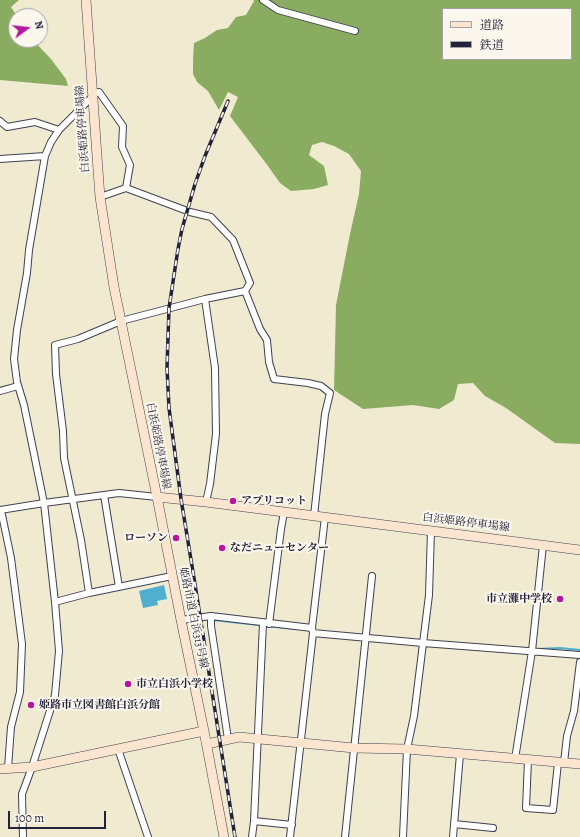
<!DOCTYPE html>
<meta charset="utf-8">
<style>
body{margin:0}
#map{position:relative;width:580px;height:837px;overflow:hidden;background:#f0ead0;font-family:Alegreya,"Noto Serif JP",serif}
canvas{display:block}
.legend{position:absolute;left:442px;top:8px;width:130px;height:52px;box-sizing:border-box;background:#fbf7ec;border:1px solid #a4a2a5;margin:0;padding:5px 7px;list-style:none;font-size:12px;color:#22223b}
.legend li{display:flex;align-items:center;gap:8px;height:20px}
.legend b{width:20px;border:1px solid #a4a2a5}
.north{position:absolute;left:8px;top:8px;width:40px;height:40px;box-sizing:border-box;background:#fbf7ec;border:1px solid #a4a2a5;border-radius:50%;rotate:75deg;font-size:11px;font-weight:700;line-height:16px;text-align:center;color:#22223b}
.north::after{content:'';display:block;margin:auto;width:14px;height:18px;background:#b5179e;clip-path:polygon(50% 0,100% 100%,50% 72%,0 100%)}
.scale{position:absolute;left:8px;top:811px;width:98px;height:18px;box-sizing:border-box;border:2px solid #22223b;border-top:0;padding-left:5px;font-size:12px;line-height:14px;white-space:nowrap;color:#22223b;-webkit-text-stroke:3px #fbf7ec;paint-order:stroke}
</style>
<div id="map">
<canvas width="580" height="837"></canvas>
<ul class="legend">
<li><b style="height:5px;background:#fbe5cf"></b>道路</li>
<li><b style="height:5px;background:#22223b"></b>鉄道</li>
</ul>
<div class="north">N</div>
<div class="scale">100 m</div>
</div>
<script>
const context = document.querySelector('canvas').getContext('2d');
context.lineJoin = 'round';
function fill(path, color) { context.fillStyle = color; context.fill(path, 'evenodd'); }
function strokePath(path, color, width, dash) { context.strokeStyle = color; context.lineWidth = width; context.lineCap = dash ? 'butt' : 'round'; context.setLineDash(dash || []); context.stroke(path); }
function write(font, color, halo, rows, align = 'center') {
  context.font = font + ' Alegreya,"Noto Serif JP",serif'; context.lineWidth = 4; context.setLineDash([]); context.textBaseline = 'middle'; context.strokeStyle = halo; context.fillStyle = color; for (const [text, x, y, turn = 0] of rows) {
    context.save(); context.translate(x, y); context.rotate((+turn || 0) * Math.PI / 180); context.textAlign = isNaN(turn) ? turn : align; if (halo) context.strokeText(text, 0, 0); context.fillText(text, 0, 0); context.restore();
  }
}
const forest = new Path2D(`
 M 0,0 L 19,0 L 11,7 L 17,16 L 16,16 L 16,40 L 33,40 L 51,59 L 66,79 L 68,86 L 0,80 Z
 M 253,0 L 580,0 L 580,444 L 555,443 L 506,408 L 485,396 L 473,383 L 458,384 L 454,400 L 439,409 L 413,405 L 363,409 L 334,390 L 336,305 L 350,234 L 359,194 L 361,171 L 349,154 L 334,146 L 322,142 L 312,145 L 309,155 L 324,166 L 328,185 L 314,189 L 291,191 L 280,183 L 268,166 L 230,116 L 238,97 L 228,92 L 219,110 L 208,91 L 197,82 L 193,74 L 193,59 L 194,43 L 205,38 L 217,30 L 228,28 L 236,17 L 246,15 L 254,1 ZM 443,9 L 571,9 L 571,59 L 443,59 Z`);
const water = new Path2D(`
 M 164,585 L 167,599 L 157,601 L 158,605 L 143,608 L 139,591 Z`);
const stream = new Path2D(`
 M 213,620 L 295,629
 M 537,649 L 560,648 L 580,650`);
const street = new Path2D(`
 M 263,0 L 278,10 L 355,31
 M 92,94 L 99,92 L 123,126 L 122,147 L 130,165 L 126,188 L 190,212 L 211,217 L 233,240 L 250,283 L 245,291 L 260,329 L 267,340 L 269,362 L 274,379 L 308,383 L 321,386 L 330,393 L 325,414 L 314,516
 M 0,121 L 7,127 L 35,122 L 59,130
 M 0,159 L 45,156
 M 100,197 L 126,188
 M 205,299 L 215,368 L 216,434 L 210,484 L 206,502
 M 0,391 L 18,386
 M 104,495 L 119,587
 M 0,510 L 44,503 L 119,493 L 157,497
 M 1,510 L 11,558 L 22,644 L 20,692 L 11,727 L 8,768
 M 89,593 L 81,540 L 64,458 L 63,431 L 56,374 L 55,345 L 78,339 L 121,321 L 205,299 L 245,291
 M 55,602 L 89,593 L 172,576
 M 211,616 L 211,626 L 228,739
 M 181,620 L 211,616 L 312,628
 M 269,624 L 281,529 L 284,512
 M 313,633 L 423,643 L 580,655
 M 118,749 L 148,837
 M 515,759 L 524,702 L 532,651 L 543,545
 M 528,760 L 526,808 L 553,810 L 558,763
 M 564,763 L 567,736 L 574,711 L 580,662
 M 254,821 L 292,825
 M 454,824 L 493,828
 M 23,837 L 22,794 L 32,767 L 55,695 L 59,651 L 55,602 L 44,503 L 24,405 L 17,382 L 14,359 L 17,330 L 27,273 L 29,250 L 45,156 L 51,142 L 59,130 L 92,97
 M 252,837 L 254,821 L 263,623
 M 290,837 L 313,633 L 312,628 L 325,517
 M 345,837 L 372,576
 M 403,837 L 407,749 L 414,716 L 429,595 L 431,531
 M 453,837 L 460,754`);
const secondary = new Path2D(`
 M 86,0 L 98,170 L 100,197 L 114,287 L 157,497 L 181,620 L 204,731 L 224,837
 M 157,497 L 206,502 L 580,550
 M 207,744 L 239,737 L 354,748 L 407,749 L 580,764
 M 0,769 L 32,767 L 204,731`);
const rail = new Path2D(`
 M 228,101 L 205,156 L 195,184 L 182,229 L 178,249 L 169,308 L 167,368 L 169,408 L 181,499 L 194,578 L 235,837`);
const markers = [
 [233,501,4,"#b5179e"],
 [176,538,4,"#b5179e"],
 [222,548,4,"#b5179e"],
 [560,599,4,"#b5179e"],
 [128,684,4,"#b5179e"],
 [31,705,4,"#b5179e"]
];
const streetNames = [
 ["白浜姫路停車場線",83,129,-94],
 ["白浜姫路停車場線",158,446,79],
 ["白浜姫路停車場線",466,523,7],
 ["姫路市道 白浜313号線",193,618,78]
];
const poiNames = [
 ["アプリコット",241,501],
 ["ローソン",168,538,"right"],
 ["なだニューセンター",230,548],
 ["市立灘中学校",552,599,"right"],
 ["市立白浜小学校",136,684],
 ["姫路市立図書館白浜分館",39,705]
];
fill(forest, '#8aac61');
fill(water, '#50afcf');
strokePath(stream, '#50afcf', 2);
strokePath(street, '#414051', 8);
strokePath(secondary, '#414051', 10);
strokePath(street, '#fff', 6);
strokePath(secondary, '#fbe5cf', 9);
strokePath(rail, '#22223b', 3.5);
strokePath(rail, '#fbf7ec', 2, [6]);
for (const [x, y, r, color] of markers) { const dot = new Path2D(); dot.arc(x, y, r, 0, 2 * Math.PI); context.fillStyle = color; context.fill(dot); strokePath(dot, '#fbf7ec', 1.5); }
write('11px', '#22223b', '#fbf7ec', streetNames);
write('bold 11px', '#22223b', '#fbf7ec', poiNames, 'left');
</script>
